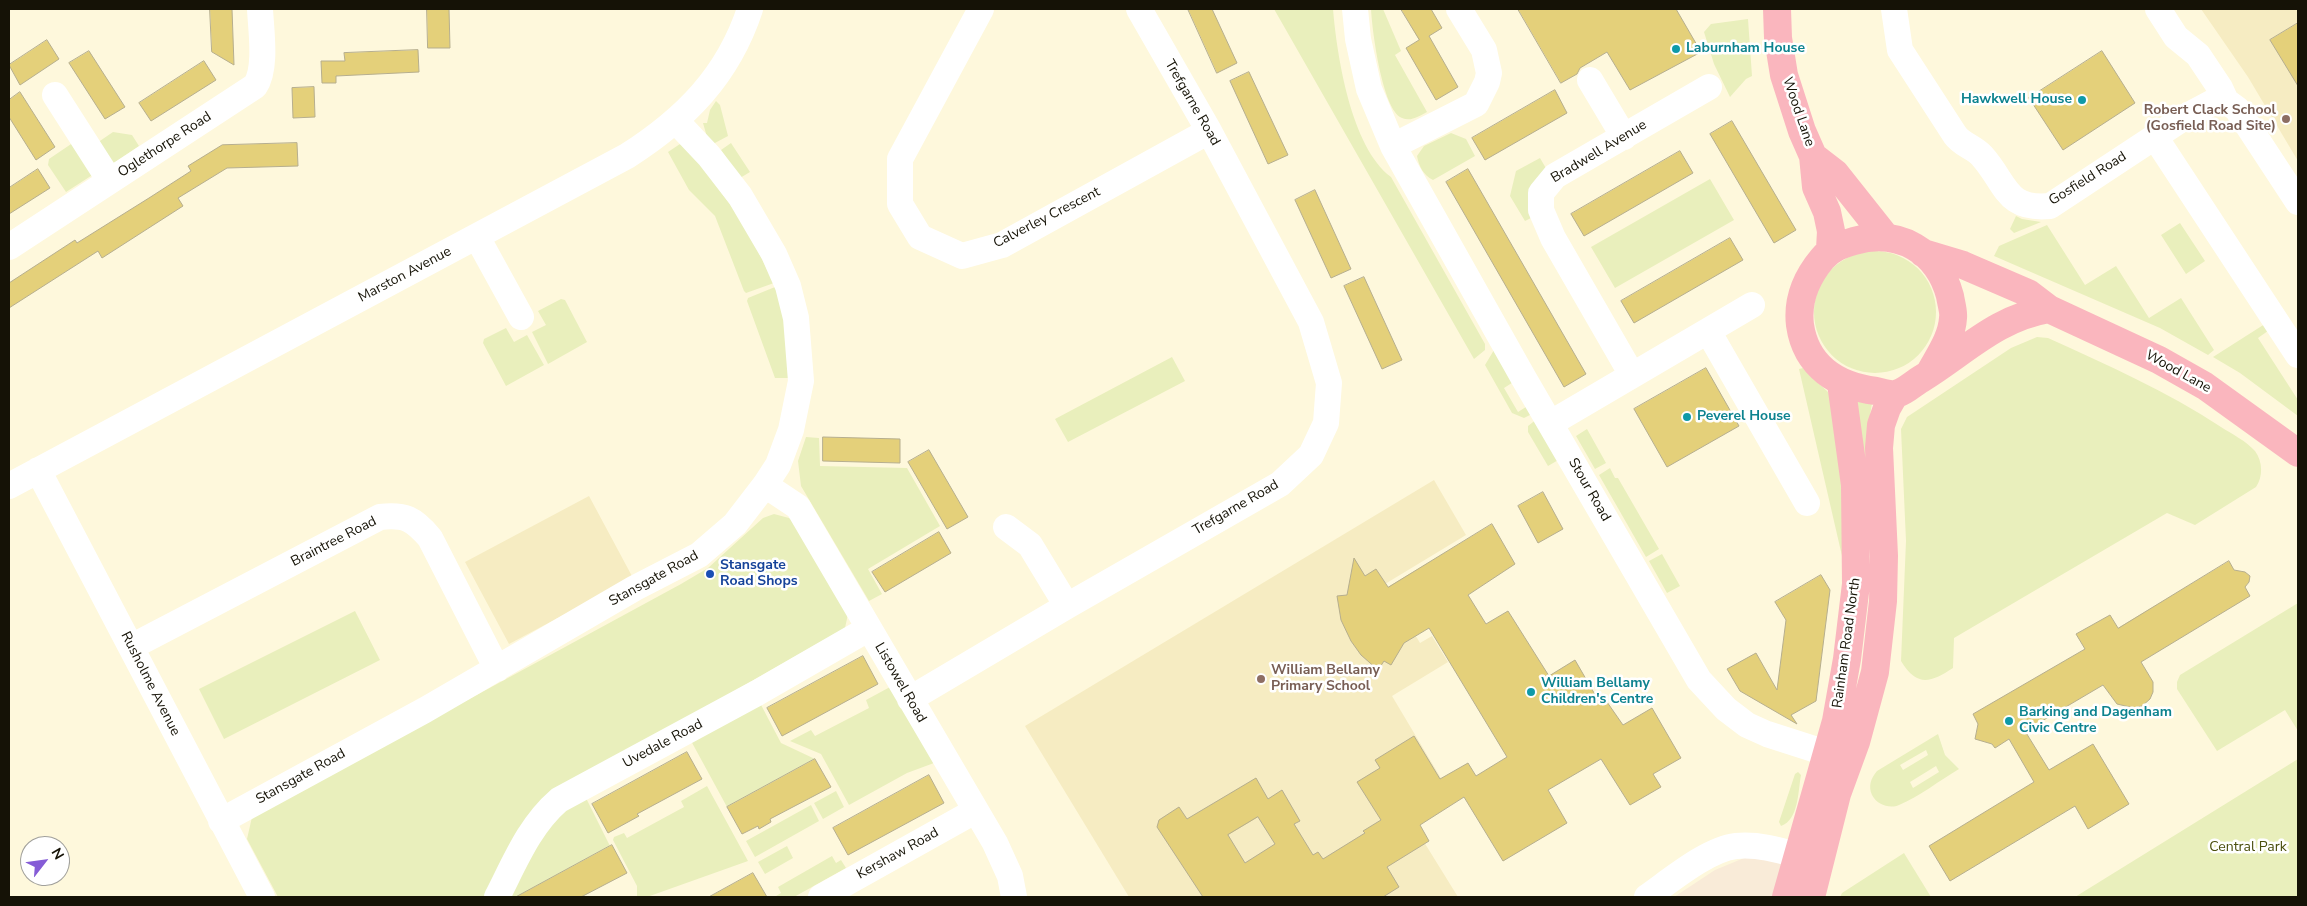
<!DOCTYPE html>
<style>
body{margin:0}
#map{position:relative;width:2307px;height:906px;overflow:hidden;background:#fef8dc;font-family:"Nunito Sans",sans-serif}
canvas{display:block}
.frame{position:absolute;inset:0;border:10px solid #151206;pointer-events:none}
.north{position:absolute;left:20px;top:836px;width:50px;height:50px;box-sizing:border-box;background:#fff;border:1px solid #a1a09b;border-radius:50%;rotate:60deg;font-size:14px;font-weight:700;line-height:20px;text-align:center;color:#151206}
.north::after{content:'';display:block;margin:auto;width:18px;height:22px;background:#855cd6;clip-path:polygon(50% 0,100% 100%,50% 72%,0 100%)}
</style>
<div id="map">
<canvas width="2307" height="906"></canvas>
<div class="frame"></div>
<div class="north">N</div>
</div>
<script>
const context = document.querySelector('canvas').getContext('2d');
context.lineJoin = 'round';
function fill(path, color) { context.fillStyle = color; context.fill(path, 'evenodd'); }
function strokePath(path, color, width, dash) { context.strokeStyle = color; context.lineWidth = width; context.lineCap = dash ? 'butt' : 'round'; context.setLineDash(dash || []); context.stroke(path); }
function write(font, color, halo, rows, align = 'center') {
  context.font = font + ' "Nunito Sans",sans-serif'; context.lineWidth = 5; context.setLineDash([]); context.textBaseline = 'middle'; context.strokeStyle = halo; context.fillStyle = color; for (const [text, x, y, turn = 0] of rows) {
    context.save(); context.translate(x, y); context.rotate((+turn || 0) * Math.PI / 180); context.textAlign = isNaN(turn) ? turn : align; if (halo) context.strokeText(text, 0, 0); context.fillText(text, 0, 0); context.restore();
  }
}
const built = new Path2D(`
 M 2201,9 L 2298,9 L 2298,161 L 2248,77 Z
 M 1434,480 L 1466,535 L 1385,584 L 1420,643 L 1432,636 L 1448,662 L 1392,696 L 1451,795 L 1411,821 L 1458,897 L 1129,897 L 1025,726 Z
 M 589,496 L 633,578 L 509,644 L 465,562 Z`);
const industrial = new Path2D(`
 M 1761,851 L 1787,868 L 1774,897 L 1674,897 L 1715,870 Z`);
const green = new Path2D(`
 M 1274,9 L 1333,9 C 1337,56 1351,147 1391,177 L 1485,344 L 1485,350 L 1474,359 Z
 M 1371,9 L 1383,9 L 1401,51 L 1395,55 L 1427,112 C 1419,116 1411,122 1402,118 C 1382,110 1372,29 1371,9 Z
 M 1748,19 L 1752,76 L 1746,79 L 1730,97 L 1714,64 L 1704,32 L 1711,24 Z
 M 716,101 L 720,105 L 728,136 L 713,144 L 707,137 L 703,123 L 707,123 L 710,110 Z
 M 113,132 L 132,135 L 139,146 L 108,167 L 94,145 Z
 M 1451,133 L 1466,139 L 1475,156 L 1433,180 C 1423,175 1419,166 1417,156 L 1424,146 Z
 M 77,140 L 94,174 L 66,192 L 48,165 L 49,159 Z
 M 731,143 L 750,172 L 740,178 L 721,150 Z
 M 680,144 L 687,147 L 744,223 L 774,283 L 746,293 L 744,291 L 715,216 L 689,190 L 668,152 Z
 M 1540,158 L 1547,170 L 1533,217 L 1525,221 L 1510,196 L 1516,171 Z
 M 1710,179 L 1734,220 L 1615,288 L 1591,247 Z
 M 2016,216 L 2022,219 L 2041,222 L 2014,233 L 2010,229 Z
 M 2180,223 L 2205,261 L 2186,274 L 2161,235 Z
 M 2047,225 L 2085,285 L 2116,266 L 2149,318 L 2181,298 L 2214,350 L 2208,355 L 2160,328 L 1994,256 L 1999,246 Z
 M1814 312a61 61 0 1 1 122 0a61 61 0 1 1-122 0Z
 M 775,287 L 783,310 L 789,378 L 775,378 L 747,301 L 748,298 Z
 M 561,299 L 565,300 L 587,342 L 548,364 L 532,332 L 546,325 L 538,311 Z
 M 2268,322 L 2272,328 L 2258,338 L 2298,400 L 2298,416 L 2240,373 L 2213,357 Z
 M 506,328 L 514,342 L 527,335 L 544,365 L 506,386 L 483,343 L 484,339 Z
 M 2037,337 L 2048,338 C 2107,365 2167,391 2221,427 C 2232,434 2246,441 2255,451 C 2263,462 2263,477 2256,487 L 2195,525 L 2167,513 L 1954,638 L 1953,668 C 1930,683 1917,687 1901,661 L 1906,541 L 1901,429 L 1907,417 L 2011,348 Z
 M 1494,350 L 1515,381 L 1504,388 L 1518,412 L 1529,405 L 1534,413 L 1524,418 L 1512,413 L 1485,365 Z
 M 1172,357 L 1185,381 L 1068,442 L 1055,419 Z
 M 1803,368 L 1828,392 L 1836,409 L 1847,561 L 1842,556 L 1799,369 Z
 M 1858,401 L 1872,403 L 1868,429 L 1874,544 L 1865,544 L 1856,402 Z
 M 1537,419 L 1560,459 L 1548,466 L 1528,432 L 1528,426 Z
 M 1587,429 L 1606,463 L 1595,469 L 1576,436 Z
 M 806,437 L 819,438 L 820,466 L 907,468 L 940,526 L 868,569 L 882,594 L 869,601 L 801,486 L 798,461 Z
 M 1610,468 L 1615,478 L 1618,478 L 1659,549 L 1646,557 L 1599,475 Z
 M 774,514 L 789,518 L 799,524 L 848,614 L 845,628 L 578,780 L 487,897 L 278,897 L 247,839 L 252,817 L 681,584 L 708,568 L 763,518 Z
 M 1662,554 L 1680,586 L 1667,593 L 1649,561 Z
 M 2298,603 L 2298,731 L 2285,710 L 2217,751 L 2177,689 L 2177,682 L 2180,675 Z
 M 355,611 L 380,660 L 224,739 L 199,689 Z
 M 890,687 L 934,763 L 907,773 L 849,805 L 821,754 L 790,741 L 811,730 L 815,736 L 869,708 L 866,700 Z
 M 759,701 L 781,743 L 815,759 L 727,807 L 690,739 Z
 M 1938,734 L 1945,755 L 1959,769 C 1940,780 1919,797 1899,805 C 1890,809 1877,805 1872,795 C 1868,786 1871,778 1877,771 ZM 1926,750 L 1928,755 L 1903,770 L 1900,765 ZM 1936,766 L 1939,772 L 1913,788 L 1910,782 Z
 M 2298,759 L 2298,897 L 2075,897 Z
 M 1798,772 L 1801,775 C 1798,790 1799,820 1781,826 L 1779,822 L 1795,774 Z
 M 707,786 L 748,861 L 647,897 L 637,897 L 637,886 L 613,840 L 614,837 L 624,833 L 627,838 L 684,807 L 681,801 Z
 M 836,791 L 844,807 L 823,819 L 814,803 Z
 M 586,798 L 610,846 L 524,893 L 526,897 L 508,897 L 552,818 Z
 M 811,805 L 819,821 L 755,857 L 746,841 Z
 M 787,846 L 793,858 L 765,874 L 758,862 Z
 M 1904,853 L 1931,897 L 1840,897 L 1842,893 Z
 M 832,856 L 836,863 L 841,860 L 846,868 L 794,897 L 777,897 L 776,896 L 781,893 L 778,887 Z`);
const building = new Path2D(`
 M 210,9 L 232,9 L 234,65 L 212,52 Z
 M 427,9 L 449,9 L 450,48 L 428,48 Z
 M 1188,9 L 1212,9 L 1237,63 L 1217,73 Z
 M 1401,9 L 1431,9 L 1442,28 L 1429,36 L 1458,87 L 1436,100 L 1406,48 L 1419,40 Z
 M 1518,9 L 1676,9 L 1701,52 L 1630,90 L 1607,52 L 1580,68 L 1577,74 L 1561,83 Z
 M 2298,23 L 2298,86 L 2270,40 Z
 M 47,40 L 59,59 L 20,85 L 9,65 Z
 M 418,50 L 419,72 L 336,76 L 336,83 L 322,83 L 321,61 L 345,61 L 344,53 Z
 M 89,51 L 125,107 L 105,119 L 69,63 Z
 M 2102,51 L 2135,103 L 2063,150 L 2029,98 Z
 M 204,61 L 216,80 L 151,121 L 139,103 Z
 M 1249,72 L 1288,155 L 1268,164 L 1230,81 Z
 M 314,87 L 315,117 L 293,118 L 292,88 Z
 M 1555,90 L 1567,113 L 1485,160 L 1472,138 Z
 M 20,92 L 55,147 L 36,160 L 9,117 L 9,100 Z
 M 1732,121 L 1796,230 L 1774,243 L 1710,134 Z
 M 297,143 L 298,166 L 227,168 L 178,198 L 183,206 L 102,258 L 98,251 L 9,308 L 9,283 L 75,240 L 77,243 L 149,198 L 191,171 L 188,166 L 222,145 Z
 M 1680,151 L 1693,173 L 1584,236 L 1571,214 Z
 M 38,169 L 50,188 L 9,214 L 9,188 Z
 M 1468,169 L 1586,374 L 1564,387 L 1446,182 Z
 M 1315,190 L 1351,269 L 1331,278 L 1295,200 Z
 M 1730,238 L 1743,260 L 1634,323 L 1621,301 Z
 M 1364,277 L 1402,360 L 1382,369 L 1344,286 Z
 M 1706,368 L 1739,426 L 1667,467 L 1634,409 Z
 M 823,437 L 900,439 L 900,463 L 823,461 Z
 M 929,450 L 968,517 L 947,529 L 908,462 Z
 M 1543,492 L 1563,529 L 1538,543 L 1518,506 Z
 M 1492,524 L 1515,564 L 1468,595 L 1486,624 L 1508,611 L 1549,676 L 1575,660 L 1601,705 L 1607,702 L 1623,725 L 1652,708 L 1681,758 L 1653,774 L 1661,787 L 1630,805 L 1601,759 L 1548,790 L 1567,823 L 1503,861 L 1464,797 L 1420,825 L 1429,841 L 1387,867 L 1399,887 L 1383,897 L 1203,897 L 1157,827 L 1159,820 L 1179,807 L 1187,819 L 1256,778 L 1268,799 L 1282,790 L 1300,821 L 1294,824 L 1313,855 L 1318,852 L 1323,859 L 1365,833 L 1363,831 L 1381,820 L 1357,782 L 1380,768 L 1375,760 L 1414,736 L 1440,779 L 1468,763 L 1476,776 L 1507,757 L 1429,628 L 1404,643 L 1391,665 L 1384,661 L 1378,670 L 1361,655 L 1351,641 L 1341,620 L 1337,596 L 1347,595 L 1354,558 L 1365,576 L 1376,569 L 1388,587 ZM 1258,817 L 1275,844 L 1245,863 L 1228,835 Z
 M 939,532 L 951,553 L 885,592 L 872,572 Z
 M 2229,561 L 2234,570 L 2245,572 L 2250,576 L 2249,582 L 2245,587 L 2250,596 L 2141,662 L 2153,682 L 2153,692 L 2150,699 L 2142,706 L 2134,708 L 2117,704 L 2103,685 L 2025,731 L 2049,770 L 2093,744 L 2129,804 L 2088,829 L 2075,806 L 1950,881 L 1929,846 L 2034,782 L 2009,739 L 1995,748 L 1992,744 L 1975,739 L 1978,724 L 1973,714 L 2085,649 L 2076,634 L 2110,615 L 2118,628 Z
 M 1821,575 L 1830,590 L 1816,701 L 1791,715 L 1797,724 L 1740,691 L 1727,669 L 1756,653 L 1777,690 L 1786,620 L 1775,602 Z
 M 863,656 L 878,684 L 782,736 L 767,708 Z
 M 687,752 L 702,779 L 637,814 L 639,816 L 608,833 L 592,804 Z
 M 815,759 L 831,787 L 770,819 L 771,822 L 759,829 L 758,826 L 742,834 L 727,807 Z
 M 929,775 L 944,803 L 848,855 L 833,828 Z
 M 612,845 L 627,873 L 581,897 L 516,897 Z
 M 753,873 L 767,897 L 709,897 Z`);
const minor = new Path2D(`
 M 981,9 L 900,159 L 900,204 L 920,237 L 962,256 L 1002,245 L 1209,131
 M 1355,9 L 1358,39 L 1369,89 L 1393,146 L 1523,377 L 1699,680 L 1726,709 L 1747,725 L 1767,734 L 1848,760
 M 1894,9 L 1900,50 L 1955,135 C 1962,145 1974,147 1982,156 C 2007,184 2005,210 2050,206 L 2185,117 L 2215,101 L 2226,101 L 2237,109 L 2298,202
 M 2158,9 L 2176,37 L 2198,55 L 2220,88 L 2226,101
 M 1590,80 L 1624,137
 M 55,95 L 110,181
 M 2155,137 L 2298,355
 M 1393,146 L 1476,104 L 1487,82 L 1489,73 L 1484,50 L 1459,9
 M 477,237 L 521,317
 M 9,247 L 255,86 C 267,69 261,30 260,9
 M 1708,331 L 1807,503
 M 1632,375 L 1553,238 L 1541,210 L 1541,193 L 1555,176 L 1709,87
 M 1551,423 L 1752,305
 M 38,470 L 262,897
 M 765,485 L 798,507 L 995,843 L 1010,876 L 1014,897
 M 9,486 L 627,156 C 685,119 728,76 750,9
 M 1006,527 L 1030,545 L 1067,606
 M 131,647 L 380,517 C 405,514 414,519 430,538 L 497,669
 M 910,699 L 1067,606 L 1280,484 L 1311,455 L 1326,423 L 1329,383 L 1311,322 L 1209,131 L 1139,9
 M 221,821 L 425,710 L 635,588 L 699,555 L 735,524 L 765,485 L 778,465 L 791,430 L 801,381 L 796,318 L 788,286 L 774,254 L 740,196 L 709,156 L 676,121
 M 497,897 C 515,862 529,826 559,800 L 757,693 L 868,629
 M 821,897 L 975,811
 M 1647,897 C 1670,881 1708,849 1736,846 C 1764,843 1793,855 1819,861`);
const major = new Path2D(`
 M 1777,9 L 1778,38 L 1784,75 L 1802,131 L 1813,156 L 1816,187 L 1827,212 L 1831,231 L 1830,249
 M 1813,156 L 1835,173 L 1885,236
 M 1923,253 L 1963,265 L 2028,293 L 2049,309 L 2159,360 L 2205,386 L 2298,453
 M 1929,374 C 1938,357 1952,338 1953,318 C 1954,312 1951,303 1950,296 C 1938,251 1899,228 1854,241 C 1841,245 1831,248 1822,259 C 1807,277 1797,300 1800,325 C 1806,367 1838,386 1876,391 C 1881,392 1889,395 1895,394 C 1903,393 1914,383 1921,379 C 1965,352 1996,318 2049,309
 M 1786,897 L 1836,721 L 1847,659 L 1856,584 L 1855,485 L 1841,383
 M 1811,897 L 1837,794 L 1856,742 L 1875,672 L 1883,601 L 1884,556 L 1879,448 L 1881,425 L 1887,408 L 1895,394`);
const markers = [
 [1676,49,5,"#0f9aa8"],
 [2082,100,5,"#0f9aa8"],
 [2286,119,5,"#8d6e63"],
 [1687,417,5,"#0f9aa8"],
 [710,574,5,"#1a4fb4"],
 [1261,679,5,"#8d6e63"],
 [1531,692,5,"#0f9aa8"],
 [2009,721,5,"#0f9aa8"]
];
const cultureNames = [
 ["Laburnham House",1686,49],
 ["Hawkwell House",2072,100,"right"],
 ["Peverel House",1697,417],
 ["William Bellamy",1541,684],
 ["Children's Centre",1541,700],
 ["Barking and Dagenham",2019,713],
 ["Civic Centre",2019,729]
];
const streetNames = [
 ["Trefgarne Road",1192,103,60],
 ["Wood Lane",1798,112,71],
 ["Oglethorpe Road",165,145,-33],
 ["Bradwell Avenue",1599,152,-31],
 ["Gosfield Road",2088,179,-32],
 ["Calverley Crescent",1047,218,-27],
 ["Marston Avenue",405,275,-28],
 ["Wood Lane",2178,372,29],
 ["Stour Road",1589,490,60],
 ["Trefgarne Road",1236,508,-30],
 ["Braintree Road",334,542,-27],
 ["Stansgate Road",654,579,-29],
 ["Rainham Road North",1847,643,-82],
 ["Listowel Road",900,683,60],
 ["Rusholme Avenue",150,684,63],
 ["Uvedale Road",663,744,-28],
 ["Stansgate Road",301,777,-29],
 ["Kershaw Road",898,854,-29]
];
const educationNames = [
 ["Robert Clack School",2276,111],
 ["(Gosfield Road Site)",2276,127],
 ["William Bellamy",1271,671,"left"],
 ["Primary School",1271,687,"left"]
];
const transitNames = [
 ["Stansgate",720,566],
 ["Road Shops",720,582]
];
const parkNames = [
 ["Central Park",2248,848]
];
fill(built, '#f6ecc2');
fill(industrial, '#f9ebd8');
fill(green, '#e9efbc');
fill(building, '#e4d07a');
strokePath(building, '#b6ae8e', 1);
strokePath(minor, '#fff', 26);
strokePath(major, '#fab6be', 28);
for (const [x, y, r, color] of markers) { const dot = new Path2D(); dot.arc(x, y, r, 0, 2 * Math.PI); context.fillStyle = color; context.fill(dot); strokePath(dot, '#fff', 2); }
write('bold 14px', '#0d838f', '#fff', cultureNames, 'left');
write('14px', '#151206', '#fff', streetNames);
write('bold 14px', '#785e54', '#fff', educationNames, 'right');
write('bold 14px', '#164399', '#fff', transitNames, 'left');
write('14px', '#4b4f0e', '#fff', parkNames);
</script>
